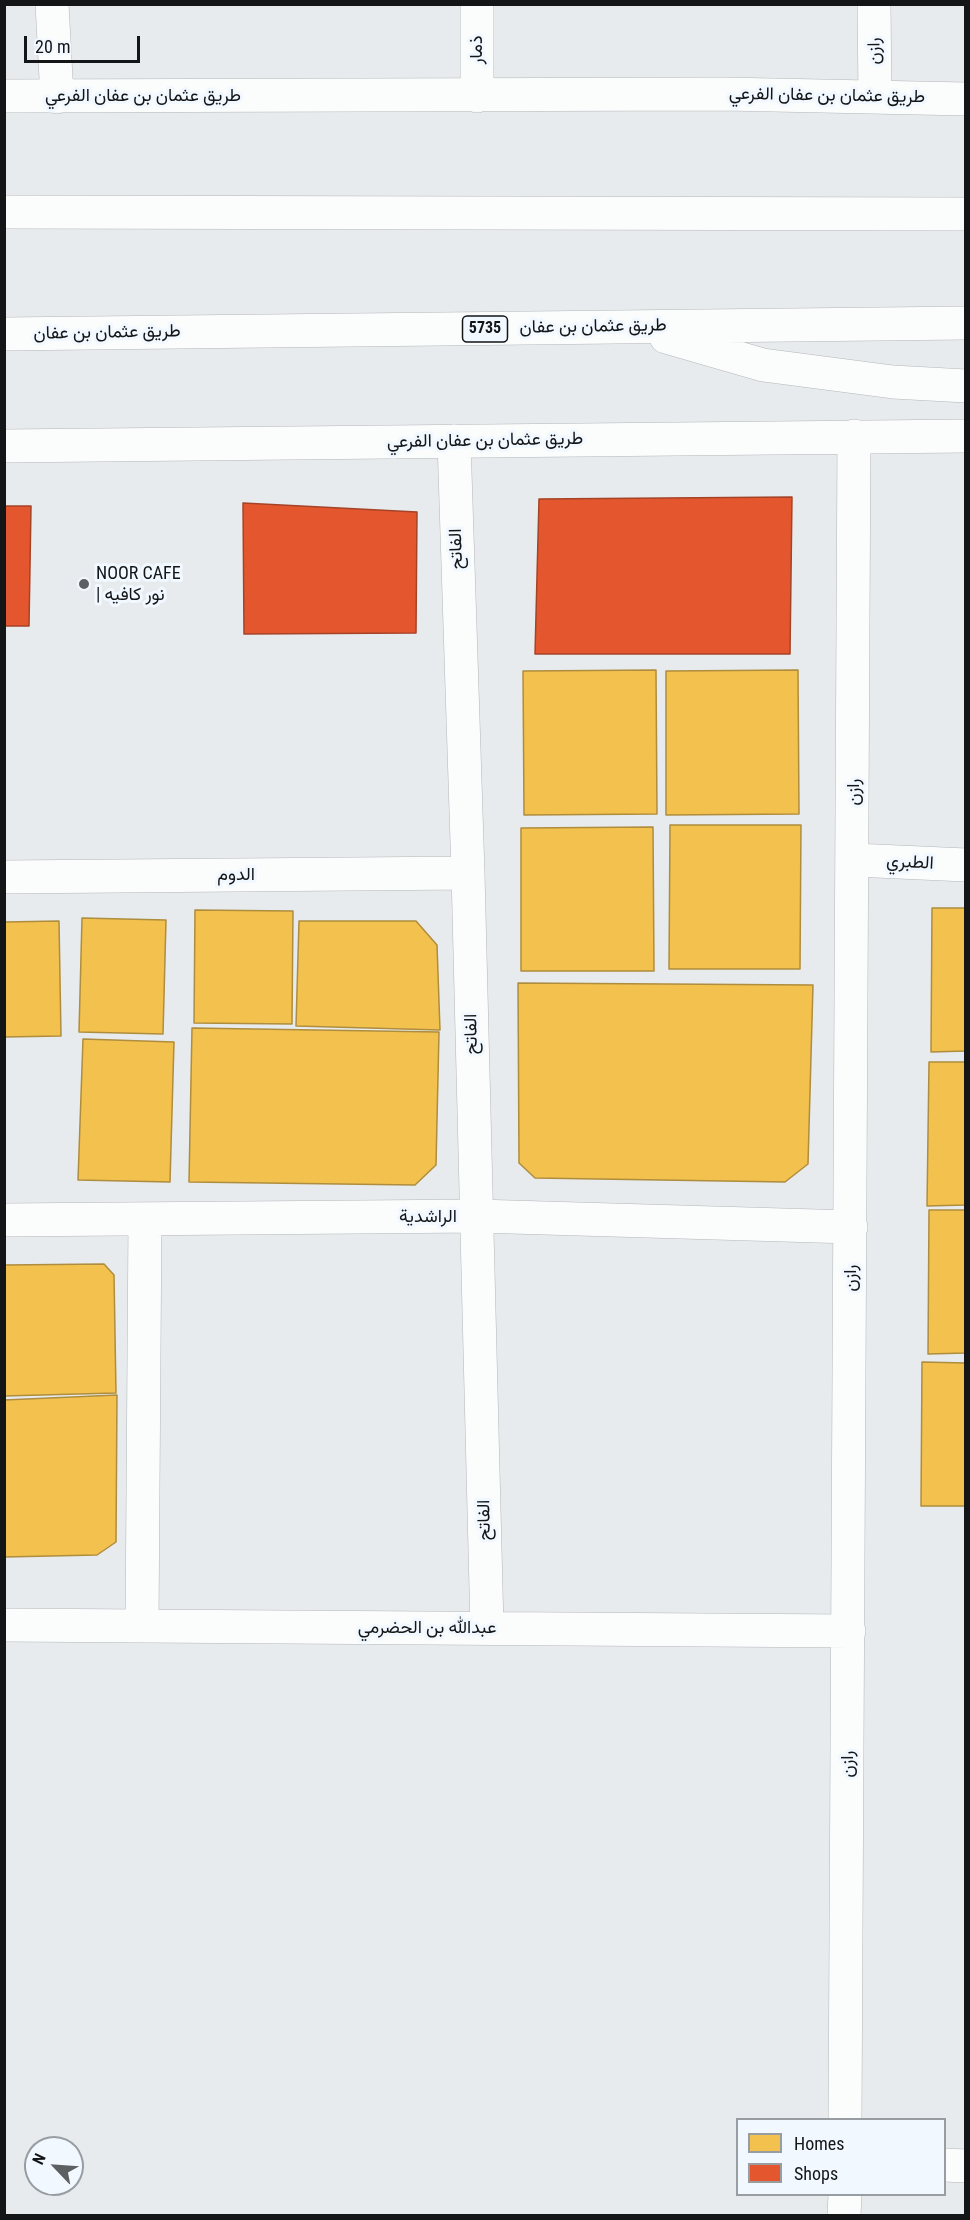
<!DOCTYPE html>
<meta charset="utf-8">
<style>
body{margin:0}
#map{position:relative;width:970px;height:2220px;overflow:hidden;background:#e7ebee;font-family:"Roboto Condensed",sans-serif}
canvas{display:block}
.frame{position:absolute;inset:0;border:6px solid #131517;pointer-events:none}
.legend{position:absolute;left:736px;top:2118px;width:210px;height:78px;box-sizing:border-box;background:#f1f8ff;border:2px solid #989da2;margin:0;padding:8px 10px;list-style:none;font-size:18px;color:#131517}
.legend li{display:flex;align-items:center;gap:12px;height:30px}
.legend b{width:30px;border:2px solid #989da2}
.north{position:absolute;left:24px;top:2136px;width:60px;height:60px;box-sizing:border-box;background:#f1f8ff;border:2px solid #989da2;border-radius:50%;rotate:295deg;font-size:16px;font-weight:700;line-height:24px;text-align:center;color:#131517}
.north::after{content:'';display:block;margin:auto;width:21px;height:27px;background:#5d6062;clip-path:polygon(50% 0,100% 100%,50% 72%,0 100%)}
.scale{position:absolute;left:24px;top:36px;width:116px;height:27px;box-sizing:border-box;border:3px solid #131517;border-top:0;padding-left:8px;font-size:18px;line-height:21px;white-space:nowrap;color:#131517;-webkit-text-stroke:4px #f1f8ff;paint-order:stroke}
</style>
<div id="map">
<canvas width="970" height="2220"></canvas>
<div class="frame"></div>
<ul class="legend">
<li><b style="height:16px;background:#f2c14e"></b>Homes</li>
<li><b style="height:16px;background:#e4572e"></b>Shops</li>
</ul>
<div class="north">N</div>
<div class="scale">20 m</div>
</div>
<script>
const context = document.querySelector('canvas').getContext('2d');
context.lineJoin = 'round';
function fill(path, color) { context.fillStyle = color; context.fill(path, 'evenodd'); }
function strokePath(path, color, width, dash) { context.strokeStyle = color; context.lineWidth = width; context.lineCap = dash ? 'butt' : 'round'; context.setLineDash(dash || []); context.stroke(path); }
function write(font, color, halo, rows, align = 'center') {
  context.font = font + ' "Roboto Condensed",Vazirmatn,sans-serif'; context.lineWidth = 6; context.setLineDash([]); context.textBaseline = 'middle'; context.strokeStyle = halo; context.fillStyle = color; for (const [text, x, y, turn = 0] of rows) {
    context.save(); context.translate(x, y); context.rotate((+turn || 0) * Math.PI / 180); context.textAlign = isNaN(turn) ? turn : align; if (halo) context.strokeText(text, 0, 0); context.fillText(text, 0, 0); context.restore();
  }
}
const homes = new Path2D(`
 M 656,670 L 657,814 L 524,815 L 523,671 Z
 M 798,670 L 799,814 L 666,815 L 666,671 Z
 M 670,825 L 801,825 L 800,969 L 669,969 Z
 M 653,827 L 654,971 L 521,971 L 521,828 Z
 M 932,908 L 966,908 L 966,1051 L 931,1052 Z
 M 195,910 L 293,911 L 292,1024 L 194,1023 Z
 M 82,918 L 166,920 L 163,1034 L 79,1032 Z
 M 59,921 L 61,1036 L 4,1037 L 4,922 Z
 M 299,921 L 416,921 L 437,945 L 440,1030 L 296,1026 Z
 M 518,983 L 813,985 L 808,1164 L 785,1182 L 535,1178 L 519,1163 Z
 M 192,1028 L 439,1032 L 436,1165 L 415,1185 L 189,1182 Z
 M 83,1039 L 174,1042 L 170,1182 L 78,1180 Z
 M 929,1062 L 966,1062 L 966,1205 L 927,1206 Z
 M 929,1210 L 966,1210 L 966,1353 L 928,1354 Z
 M 104,1264 L 114,1275 L 116,1393 L 4,1396 L 4,1265 Z
 M 922,1362 L 966,1363 L 966,1506 L 921,1506 Z
 M 117,1395 L 116,1542 L 97,1555 L 4,1557 L 4,1400 Z`);
const shops = new Path2D(`
 M 792,497 L 790,654 L 535,654 L 539,499 Z
 M 243,503 L 417,512 L 416,633 L 244,634 Z
 M 4,506 L 31,506 L 29,626 L 4,626 Z`);
const minor = new Path2D(`
 M 52,4 L 57,97
 M 874,4 L 875,97
 M 4,96 L 725,94 L 966,99
 M 477,96 L 477,4
 M 454,441 L 468,873 L 487,1628
 M 4,446 L 966,436
 M 854,860 L 966,865
 M 4,877 L 468,873
 M 4,1220 L 477,1216 L 851,1227
 M 4,1625 L 849,1631
 M 142,1626 L 145,1219
 M 845,2120 L 854,436
 M 944,2165 L 966,2166
 M 844,2216 L 845,2194`);
const major = new Path2D(`
 M 4,212 L 966,214
 M 4,334 L 966,323
 M 666,337 L 763,365 L 893,382 L 966,386`);
const markers = [
 [84,584,6,"#5d6062"]
];
const shields = [
 [485,329,45]
];
const shieldNames = [
 ["5735",485,329]
];
const streetNames = [
 ["ذمار",477,50,-90],
 ["رازن",875,51,-91],
 ["طريق عثمان بن عفان الفرعي",143,96],
 ["طريق عثمان بن عفان الفرعي",827,96,1],
 ["طريق عثمان بن عفان",593,327,-1],
 ["طريق عثمان بن عفان",107,333,-1],
 ["طريق عثمان بن عفان الفرعي",485,441,-1],
 ["الفاتح",457,549,-92],
 ["رازن",854,792,-90],
 ["الطبري",910,863,3],
 ["الدوم",236,875],
 ["الفاتح",472,1034,-91],
 ["الراشدية",428,1217],
 ["رازن",851,1278,-90],
 ["الفاتح",485,1520,-91],
 ["عبدالله بن الحضرمي",427,1628],
 ["رازن",848,1764,-90]
];
const poiNames = [
 ["NOOR CAFE",96,574],
 ["| نور كافيه",96,595]
];
fill(homes, '#f2c14e');
strokePath(homes, '#af8d3e', 1.5);
fill(shops, '#e4572e');
strokePath(shops, '#a54327', 1.5);
strokePath(minor, '#b4b7b9', 34);
strokePath(major, '#b4b7b9', 34);
strokePath(minor, '#fbfcfc', 33);
strokePath(major, '#fbfcfc', 33);
for (const [x, y, r, color] of markers) { const dot = new Path2D(); dot.arc(x, y, r, 0, 2 * Math.PI); context.fillStyle = color; context.fill(dot); strokePath(dot, '#f1f8ff', 2); }
for (const [x, y, w] of shields) { const box = new Path2D(); box.roundRect(x - w / 2, y - 13, w, 26, 4.5); context.fillStyle = '#f1f8ff'; context.fill(box); strokePath(box, '#131517', 1.5); }
write('bold 16px', '#131517', null, shieldNames);
write('18px', '#131517', '#f1f8ff', streetNames);
write('18px', '#131517', '#f1f8ff', poiNames, 'left');
</script>
